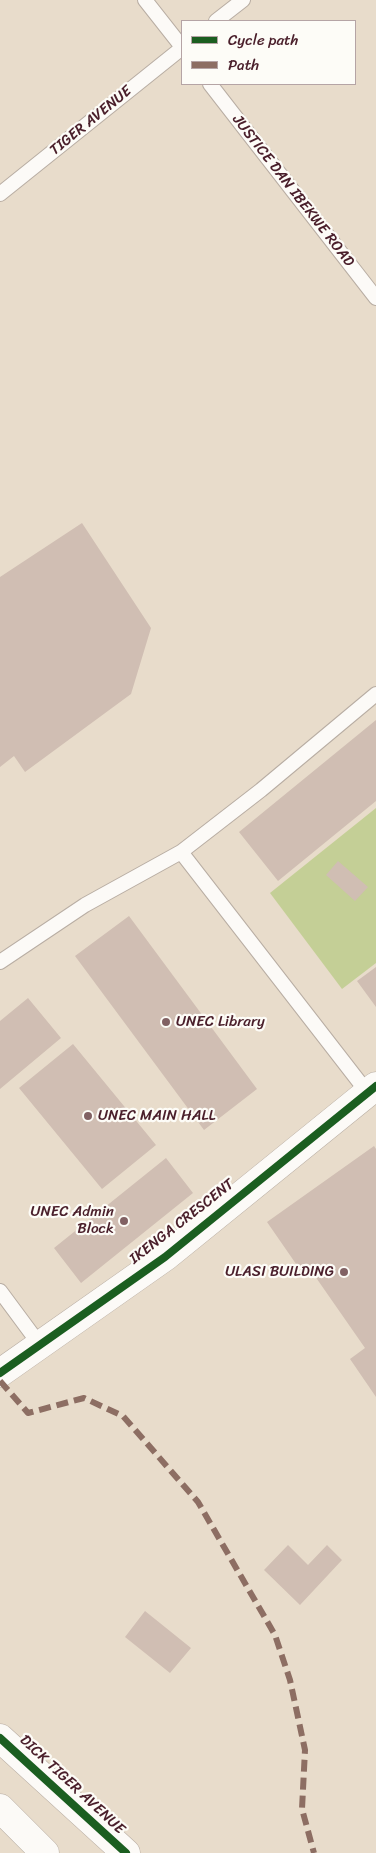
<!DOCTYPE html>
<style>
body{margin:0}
#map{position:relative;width:376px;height:1853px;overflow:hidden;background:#e8dccb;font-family:Sriracha,sans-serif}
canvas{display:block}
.legend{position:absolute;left:181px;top:20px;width:175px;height:65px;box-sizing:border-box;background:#fdfcf7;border:1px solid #b5a4a5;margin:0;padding:6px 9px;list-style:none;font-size:15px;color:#4a1f2b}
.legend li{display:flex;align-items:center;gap:10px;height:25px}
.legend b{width:25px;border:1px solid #b5a4a5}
</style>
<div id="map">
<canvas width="376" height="1853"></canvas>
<ul class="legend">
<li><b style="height:6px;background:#1b5e20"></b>Cycle path</li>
<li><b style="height:6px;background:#8d6e63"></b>Path</li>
</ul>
</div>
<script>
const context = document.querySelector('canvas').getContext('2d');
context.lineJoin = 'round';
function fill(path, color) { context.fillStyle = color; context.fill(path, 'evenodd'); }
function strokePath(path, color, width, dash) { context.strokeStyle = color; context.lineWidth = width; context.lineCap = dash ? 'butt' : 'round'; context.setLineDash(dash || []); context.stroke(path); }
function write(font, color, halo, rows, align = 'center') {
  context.font = font + ' Sriracha,sans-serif'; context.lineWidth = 4.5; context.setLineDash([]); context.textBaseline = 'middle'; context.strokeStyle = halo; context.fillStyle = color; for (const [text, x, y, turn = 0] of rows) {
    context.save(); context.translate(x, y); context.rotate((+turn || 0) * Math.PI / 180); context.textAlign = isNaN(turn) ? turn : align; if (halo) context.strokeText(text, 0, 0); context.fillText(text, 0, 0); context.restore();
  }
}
const green = new Path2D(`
 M 376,808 L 376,963 L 342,989 L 270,893 Z`);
const building = new Path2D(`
 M 82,523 L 151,628 L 131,694 L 25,772 L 14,756 L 0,767 L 0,577 Z
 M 376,720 L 376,801 L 278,881 L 239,832 Z
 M 338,861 L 368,887 L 355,901 L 326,875 Z
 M 129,916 L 257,1089 L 204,1130 L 75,956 Z
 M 376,967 L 376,1007 L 357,981 Z
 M 28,998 L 61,1038 L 0,1089 L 0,1021 Z
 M 73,1044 L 156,1145 L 102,1189 L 19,1088 Z
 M 374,1146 L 376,1149 L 376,1397 L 350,1359 L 365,1348 L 310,1269 L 303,1274 L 267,1222 Z
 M 166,1158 L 193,1193 L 81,1283 L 54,1248 Z
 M 288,1545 L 308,1565 L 327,1545 L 342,1560 L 300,1605 L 264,1570 Z
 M 145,1611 L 191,1648 L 170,1673 L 125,1637 Z`);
const lane = new Path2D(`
 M 145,0 L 182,47
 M 216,21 L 243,0
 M 210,84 L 376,298
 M 0,194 L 182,48
 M 181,852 L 367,1092
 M 0,962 L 85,905 L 181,852 L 261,790 L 376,694
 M 0,1291 L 40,1345`);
const street = new Path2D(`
 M 0,1373 L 165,1257 L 376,1086
 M 0,1738 L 126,1853
 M 0,1808 L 45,1853`);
const quiet = new Path2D(`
 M 0,1381 L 28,1413 L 84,1398 L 123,1416 L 198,1502 L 275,1635 L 290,1680 L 305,1750 L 302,1809 L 314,1853`);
const cycleway = new Path2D(`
 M 0,1373 L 165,1257 L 376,1086
 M 0,1738 L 126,1853`);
const markers = [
 [166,1022,5,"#816163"],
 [88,1116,5,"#816163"],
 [124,1221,5,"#816163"],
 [344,1272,5,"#816163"]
];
const streetNames = [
 ["TIGER AVENUE",91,121,-39],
 ["JUSTICE DAN IBEKWE ROAD",293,191,52],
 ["IKENGA CRESCENT",182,1222,-38],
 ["DICK TIGER AVENUE",72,1785,43]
];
const poiNames = [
 ["UNEC Library",176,1022],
 ["UNEC MAIN HALL",98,1116],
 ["UNEC Admin",114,1212,"right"],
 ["Block",114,1229,"right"],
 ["ULASI BUILDING",334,1272,"right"]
];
fill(green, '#c4cf96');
fill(building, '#d0beb3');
strokePath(lane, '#b8ada3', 16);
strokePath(street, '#b8ada3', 29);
strokePath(lane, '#fcfaf7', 14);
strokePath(street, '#fcfaf7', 28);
strokePath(quiet, '#8d6e63', 6, [12, 6]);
strokePath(cycleway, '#1b5e20', 8);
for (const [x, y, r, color] of markers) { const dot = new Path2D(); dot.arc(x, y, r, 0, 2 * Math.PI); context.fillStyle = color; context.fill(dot); strokePath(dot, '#fdfcf7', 2); }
write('15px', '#4a1f2b', '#fdfcf7', streetNames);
write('15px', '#4a1f2b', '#fdfcf7', poiNames, 'left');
</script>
